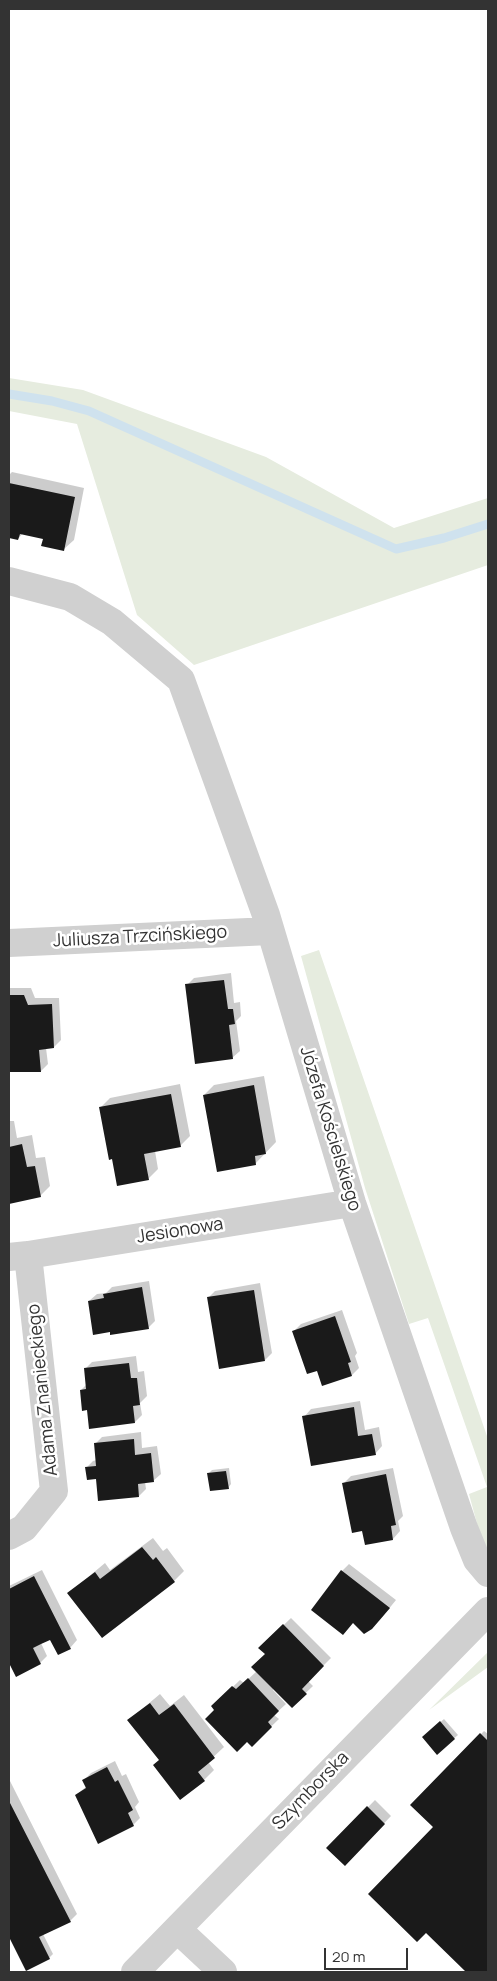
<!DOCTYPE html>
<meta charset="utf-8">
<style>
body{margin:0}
#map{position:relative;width:497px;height:1981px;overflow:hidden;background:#fff;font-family:Manrope,sans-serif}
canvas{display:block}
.frame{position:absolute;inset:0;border:10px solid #333;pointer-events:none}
.scale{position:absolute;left:324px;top:1948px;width:84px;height:22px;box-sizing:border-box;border:2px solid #333;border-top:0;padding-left:6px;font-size:15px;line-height:18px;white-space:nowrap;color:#333;-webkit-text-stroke:4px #fff;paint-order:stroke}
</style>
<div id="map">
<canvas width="497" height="1981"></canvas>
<div class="frame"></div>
<div class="scale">20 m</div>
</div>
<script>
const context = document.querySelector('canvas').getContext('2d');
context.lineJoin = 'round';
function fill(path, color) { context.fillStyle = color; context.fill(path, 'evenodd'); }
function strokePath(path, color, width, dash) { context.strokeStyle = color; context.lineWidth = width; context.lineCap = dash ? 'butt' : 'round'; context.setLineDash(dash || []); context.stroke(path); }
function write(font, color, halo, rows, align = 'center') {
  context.font = font + ' Manrope,sans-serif'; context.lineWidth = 5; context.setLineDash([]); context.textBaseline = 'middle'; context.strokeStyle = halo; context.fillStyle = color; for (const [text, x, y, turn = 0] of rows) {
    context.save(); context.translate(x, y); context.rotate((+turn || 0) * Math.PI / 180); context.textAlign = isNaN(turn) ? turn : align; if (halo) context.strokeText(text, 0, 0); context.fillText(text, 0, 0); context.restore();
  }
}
const green = new Path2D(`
 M 9,378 L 83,390 L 266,457 L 394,528 L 488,498 L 488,565 L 194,665 L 137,615 L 77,424 L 9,411 Z
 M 319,950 L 488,1439 L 488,1551 L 482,1542 L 469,1494 L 487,1487 L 428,1318 L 409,1324 L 365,1188 L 301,956 Z
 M 488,1652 L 488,1667 L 429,1710 Z`);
const shadow = new Path2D(`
 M 12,472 L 84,488 L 74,540 L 64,549 L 45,538 L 23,533 L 18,539 L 9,537 L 9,475 Z
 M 231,973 L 234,1003 L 240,1002 L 241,1016 L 236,1021 L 240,1051 L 232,1058 L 187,985 L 194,978 Z
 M 9,988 L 31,988 L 35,998 L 59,998 L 61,1040 L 54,1047 L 46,1048 L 48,1064 L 41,1071 L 9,1071 Z
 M 264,1076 L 276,1142 L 255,1164 L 204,1095 L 214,1085 Z
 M 180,1084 L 190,1136 L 180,1146 L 155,1151 L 158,1169 L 148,1179 L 100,1108 L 110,1098 Z
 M 9,1121 L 14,1121 L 17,1138 L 32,1135 L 36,1158 L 45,1157 L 50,1186 L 40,1196 L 9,1202 Z
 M 149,1281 L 155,1321 L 148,1328 L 111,1331 L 89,1301 L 97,1294 L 106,1293 L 112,1287 Z
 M 260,1283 L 272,1353 L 265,1360 L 208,1298 L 215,1291 Z
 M 342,1310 L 357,1353 L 355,1356 L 359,1368 L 352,1375 L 317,1369 L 294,1331 L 301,1324 Z
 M 136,1356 L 138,1372 L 144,1371 L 147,1396 L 140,1403 L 142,1415 L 135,1422 L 88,1409 L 81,1390 L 87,1384 L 85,1369 L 92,1362 Z
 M 360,1401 L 365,1430 L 379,1427 L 382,1446 L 375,1454 L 304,1417 L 311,1409 Z
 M 141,1432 L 142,1448 L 157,1446 L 161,1474 L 153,1481 L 145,1482 L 146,1489 L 139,1496 L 97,1478 L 86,1468 L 93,1461 L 97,1460 L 95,1444 L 102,1437 Z
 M 229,1468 L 231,1484 L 228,1488 L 208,1474 L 212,1470 Z
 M 393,1468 L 403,1516 L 398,1521 L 400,1531 L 393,1539 L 366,1544 L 363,1529 L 344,1483 L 351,1476 Z
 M 153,1538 L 163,1551 L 167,1548 L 184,1571 L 174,1581 L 69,1593 L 105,1563 L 110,1570 Z
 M 349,1564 L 396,1600 L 379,1621 L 353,1622 L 343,1633 L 342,1571 Z
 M 42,1570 L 77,1640 L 70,1648 L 58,1654 L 51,1638 L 41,1643 L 47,1656 L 40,1663 L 16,1675 L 9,1660 L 9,1586 Z
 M 291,1618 L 331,1658 L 308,1681 L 313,1686 L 292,1706 L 274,1688 L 273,1690 L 286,1704 L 274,1715 L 279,1719 L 252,1745 L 213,1706 L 240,1680 L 244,1683 L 257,1671 L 266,1654 L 260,1648 Z
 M 160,1694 L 170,1706 L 184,1695 L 224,1747 L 208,1762 L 214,1770 L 204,1780 L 160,1760 L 129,1720 Z
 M 444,1719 L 458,1735 L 437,1753 L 427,1734 Z
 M 484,1731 L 488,1734 L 488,1972 L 468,1972 L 426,1931 L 435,1827 L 412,1805 Z
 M 115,1761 L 122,1776 L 126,1774 L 139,1802 L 135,1807 L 140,1818 L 133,1825 L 76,1795 L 87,1786 L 84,1780 L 91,1773 Z
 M 9,1779 L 77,1914 L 70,1921 L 43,1934 L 53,1954 L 49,1958 L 16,1948 L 9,1934 Z
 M 375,1800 L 391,1816 L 345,1865 L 328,1848 Z`);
const stream = new Path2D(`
 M 9,394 L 52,401 L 89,411 L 396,549 L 444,538 L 488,524`);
const building = new Path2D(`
 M 9,483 L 75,497 L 64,551 L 41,546 L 43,539 L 20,534 L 18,540 L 9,538 Z
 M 224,980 L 228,1009 L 233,1009 L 235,1024 L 229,1025 L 233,1059 L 195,1064 L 185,984 Z
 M 9,995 L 24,995 L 28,1005 L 52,1004 L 54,1048 L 39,1050 L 41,1072 L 9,1072 Z
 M 254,1085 L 266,1154 L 255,1156 L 256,1165 L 217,1172 L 203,1095 Z
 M 171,1094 L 181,1147 L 144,1154 L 149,1180 L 117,1186 L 112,1159 L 109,1160 L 99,1107 Z
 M 22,1144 L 27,1167 L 35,1166 L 41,1197 L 9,1204 L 9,1147 Z
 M 142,1287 L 149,1329 L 110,1335 L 110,1332 L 93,1335 L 88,1301 L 104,1298 L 103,1294 Z
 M 254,1290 L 265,1361 L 219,1369 L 207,1297 Z
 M 335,1316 L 351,1362 L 348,1363 L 352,1376 L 322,1386 L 317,1371 L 307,1374 L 292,1331 Z
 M 129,1363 L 131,1378 L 137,1378 L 140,1405 L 133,1406 L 135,1423 L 89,1429 L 87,1410 L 82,1411 L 80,1390 L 86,1389 L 84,1368 Z
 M 354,1407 L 358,1436 L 372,1434 L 376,1455 L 311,1466 L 302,1416 Z
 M 134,1439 L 135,1455 L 151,1453 L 154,1482 L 138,1484 L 139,1497 L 98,1501 L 96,1479 L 87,1480 L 85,1467 L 96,1466 L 94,1443 Z
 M 226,1471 L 229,1489 L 210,1491 L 207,1473 Z
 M 386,1474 L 396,1525 L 391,1526 L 393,1540 L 365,1545 L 362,1531 L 352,1533 L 342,1483 Z
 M 142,1547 L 153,1560 L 156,1557 L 175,1582 L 102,1638 L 67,1593 L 95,1572 L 100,1579 Z
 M 341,1570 L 390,1608 L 372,1629 L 364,1634 L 353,1623 L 343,1635 L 311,1610 Z
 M 34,1576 L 71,1649 L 58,1655 L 50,1640 L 41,1644 L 33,1648 L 41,1664 L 16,1677 L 9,1663 L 9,1589 Z
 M 283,1624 L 324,1666 L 302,1689 L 307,1694 L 292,1708 L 251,1667 L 265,1654 L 258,1648 Z
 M 248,1678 L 279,1711 L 268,1722 L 272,1727 L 252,1747 L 247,1742 L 237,1752 L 205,1719 L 214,1710 L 211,1706 L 232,1686 L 236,1689 Z
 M 150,1703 L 159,1715 L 174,1704 L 215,1758 L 198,1772 L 205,1781 L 180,1800 L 153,1765 L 159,1760 L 127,1720 Z
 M 440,1721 L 455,1739 L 437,1755 L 422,1737 Z
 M 480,1733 L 488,1741 L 488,1972 L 466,1972 L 426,1933 L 417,1942 L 368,1894 L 433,1827 L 410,1805 Z
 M 107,1767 L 115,1782 L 118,1780 L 133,1810 L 128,1813 L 134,1826 L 98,1844 L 75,1795 L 86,1788 L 82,1780 Z
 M 9,1801 L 71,1922 L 39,1937 L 50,1959 L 26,1971 L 9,1937 Z
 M 367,1806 L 385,1824 L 345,1866 L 326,1848 Z`);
const minor = new Path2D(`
 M 9,581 L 70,597 L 112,622 L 181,680 L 266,915 L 352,1203 L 464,1528 L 477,1560 L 488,1573
 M 9,943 L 270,931
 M 9,1257 L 28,1255 L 352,1203
 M 9,1536 L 24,1528 L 54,1491 L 28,1255
 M 177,1929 L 223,1972
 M 135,1972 L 488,1611`);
const streetNames = [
 ["Juliusza Trzcińskiego",140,937,-3],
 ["Józefa Kościelskiego",330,1129,73],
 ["Jesionowa",180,1231,-9],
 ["Adama Znanieckiego",43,1390,-96],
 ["Szymborska",311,1791,-46]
];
fill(green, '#e6ecdf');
fill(shadow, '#0003');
strokePath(stream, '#cfe2ee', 9);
fill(building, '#1a1a1a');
strokePath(minor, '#d0d0d0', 28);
write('18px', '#333', '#fff', streetNames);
</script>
